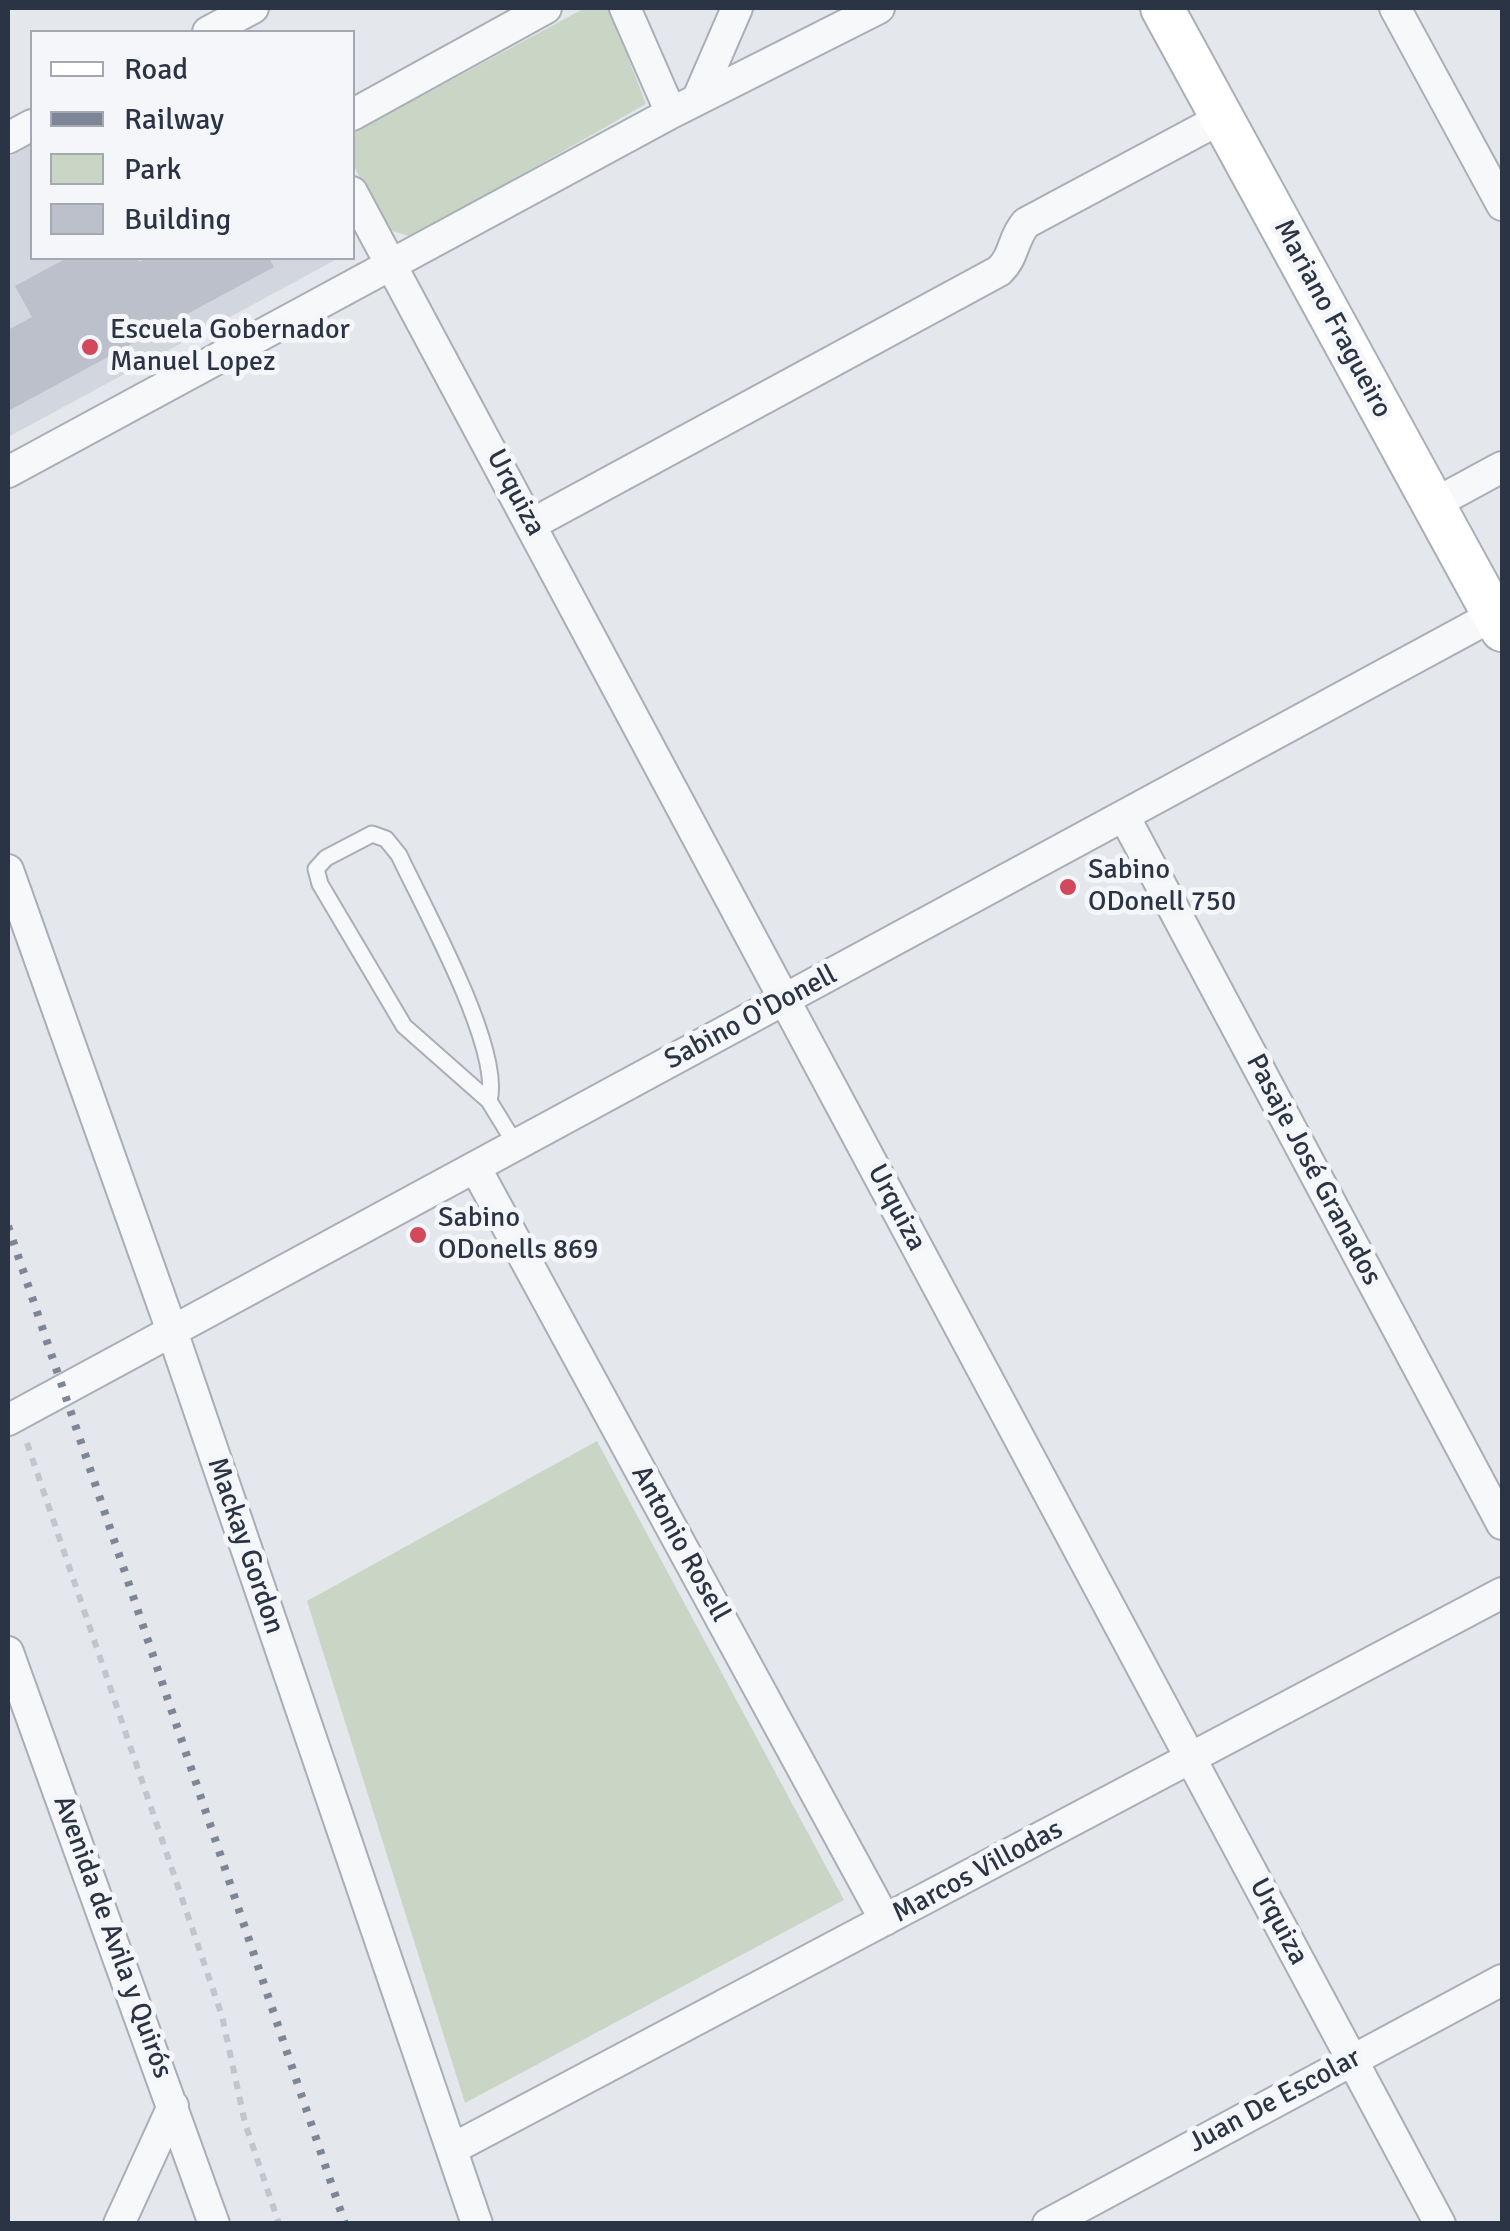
<!DOCTYPE html>
<meta charset="utf-8">
<style>
body{margin:0}
#map{position:relative;width:1510px;height:2231px;overflow:hidden;background:#e4e7ec;font-family:Signika,sans-serif}
canvas{display:block}
.frame{position:absolute;inset:0;border:10px solid #2b3445;pointer-events:none}
.legend{position:absolute;left:30px;top:30px;width:325px;height:230px;box-sizing:border-box;background:#f4f6f9;border:2px solid #a4a8b1;margin:0;padding:12px 18px;list-style:none;font-size:30px;color:#2b3445}
.legend li{display:flex;align-items:center;gap:20px;height:50px}
.legend b{width:50px;border:2px solid #a4a8b1}
</style>
<div id="map">
<canvas width="1510" height="2231"></canvas>
<div class="frame"></div>
<ul class="legend">
<li><b style="height:12px;background:#fff"></b>Road</li>
<li><b style="height:12px;background:#7d8696"></b>Railway</li>
<li><b style="height:28px;background:#c9d6c5"></b>Park</li>
<li><b style="height:28px;background:#bbc0ca"></b>Building</li>
</ul>
</div>
<script>
const context = document.querySelector('canvas').getContext('2d');
context.lineJoin = 'round';
function fill(path, color) { context.fillStyle = color; context.fill(path, 'evenodd'); }
function strokePath(path, color, width, dash) { context.strokeStyle = color; context.lineWidth = width; context.lineCap = dash ? 'butt' : 'round'; context.setLineDash(dash || []); context.stroke(path); }
function write(font, color, halo, rows, align = 'center') {
  context.font = font + ' Signika,sans-serif'; context.lineWidth = 10; context.setLineDash([]); context.textBaseline = 'middle'; context.strokeStyle = halo; context.fillStyle = color; for (const [text, x, y, turn = 0] of rows) {
    context.save(); context.translate(x, y); context.rotate((+turn || 0) * Math.PI / 180); context.textAlign = isNaN(turn) ? turn : align; if (halo) context.strokeText(text, 0, 0); context.fillText(text, 0, 0); context.restore();
  }
}
const built = new Path2D(`
 M 32,144 L 32,258 L 339,258 L 8,437 L 8,158 Z`);
const green = new Path2D(`
 M 585,8 L 609,8 L 646,104 L 412,237 L 386,229 L 353,164 L 353,133 Z
 M 597,1441 L 844,1900 L 465,2103 L 307,1601 Z`);
const building = new Path2D(`
 M 67,258 L 137,258 L 139,262 L 147,258 L 269,258 L 274,267 L 8,411 L 8,330 L 32,317 L 15,286 Z`);
const path = new Path2D(`
 M 27,1443 L 222,2016 L 245,2123 L 279,2224`);
const lane = new Path2D(`
 M 489,1101 C 503,1049 423,907 399,855 L 386,839 L 372,834 L 326,858 L 316,869 L 320,884 L 404,1026 L 489,1101 L 516,1145`);
const street = new Path2D(`
 M 625,8 L 671,113
 M 1395,8 L 1502,205
 M 208,32 L 253,8
 M 698,98 L 737,8
 M 352,115 L 546,8
 M 8,138 L 32,125
 M 352,192 L 1440,2224
 M 8,472 L 671,113 L 879,8
 M 1432,505 L 1502,467
 M 532,524 L 999,271 C 1015,256 1012,239 1026,223 L 1222,118
 M 1124,816 L 1502,1524
 M 8,870 L 172,1331 L 477,2224
 M 475,1167 L 885,1920
 M 8,1420 L 1494,615
 M 8,1652 L 214,2224
 M 452,2149 L 1502,1593
 M 119,2224 L 173,2106
 M 1048,2224 L 1502,1980`);
const secondary = new Path2D(`
 M 1162,8 L 1502,630`);
const rail = new Path2D(`
 M 8,1226 L 345,2224`);
const markers = [
 [90,347,10,"#d1495b"],
 [1068,887,10,"#d1495b"],
 [418,1235,10,"#d1495b"]
];
const streetNames = [
 ["Mariano Fragueiro",1332,319,62],
 ["Urquiza",515,493,62],
 ["Sabino O'Donell",751,1018,-28],
 ["Pasaje José Granados",1313,1170,62],
 ["Urquiza",896,1208,62],
 ["Antonio Rosell",680,1544,61],
 ["Mackay Gordon",245,1546,71],
 ["Marcos Villodas",978,1872,-28],
 ["Urquiza",1278,1922,62],
 ["Avenida de Avila y Quirós",112,1937,70],
 ["Juan De Escolar",1275,2101,-28]
];
const poiNames = [
 ["Escuela Gobernador",110,331],
 ["Manuel Lopez",110,363],
 ["Sabino",1088,871],
 ["ODonell 750",1088,903],
 ["Sabino",438,1219],
 ["ODonells 869",438,1251]
];
fill(built, '#d2d6de');
fill(green, '#c9d6c5');
fill(building, '#bbc0ca');
strokePath(lane, '#a9aeb7', 19);
strokePath(street, '#a9aeb7', 34);
strokePath(secondary, '#a9aeb7', 46);
strokePath(path, '#c2c5cb', 6, [8, 8]);
strokePath(lane, '#f7f8fa', 15);
strokePath(street, '#f7f8fa', 30);
strokePath(secondary, '#fff', 42);
strokePath(rail, '#7d8696', 8, [5, 10]);
for (const [x, y, r, color] of markers) { const dot = new Path2D(); dot.arc(x, y, r, 0, 2 * Math.PI); context.fillStyle = color; context.fill(dot); strokePath(dot, '#f4f6f9', 4); }
write('28px', '#2b3445', '#f4f6f9', streetNames);
write('28px', '#2b3445', '#f4f6f9', poiNames, 'left');
</script>
